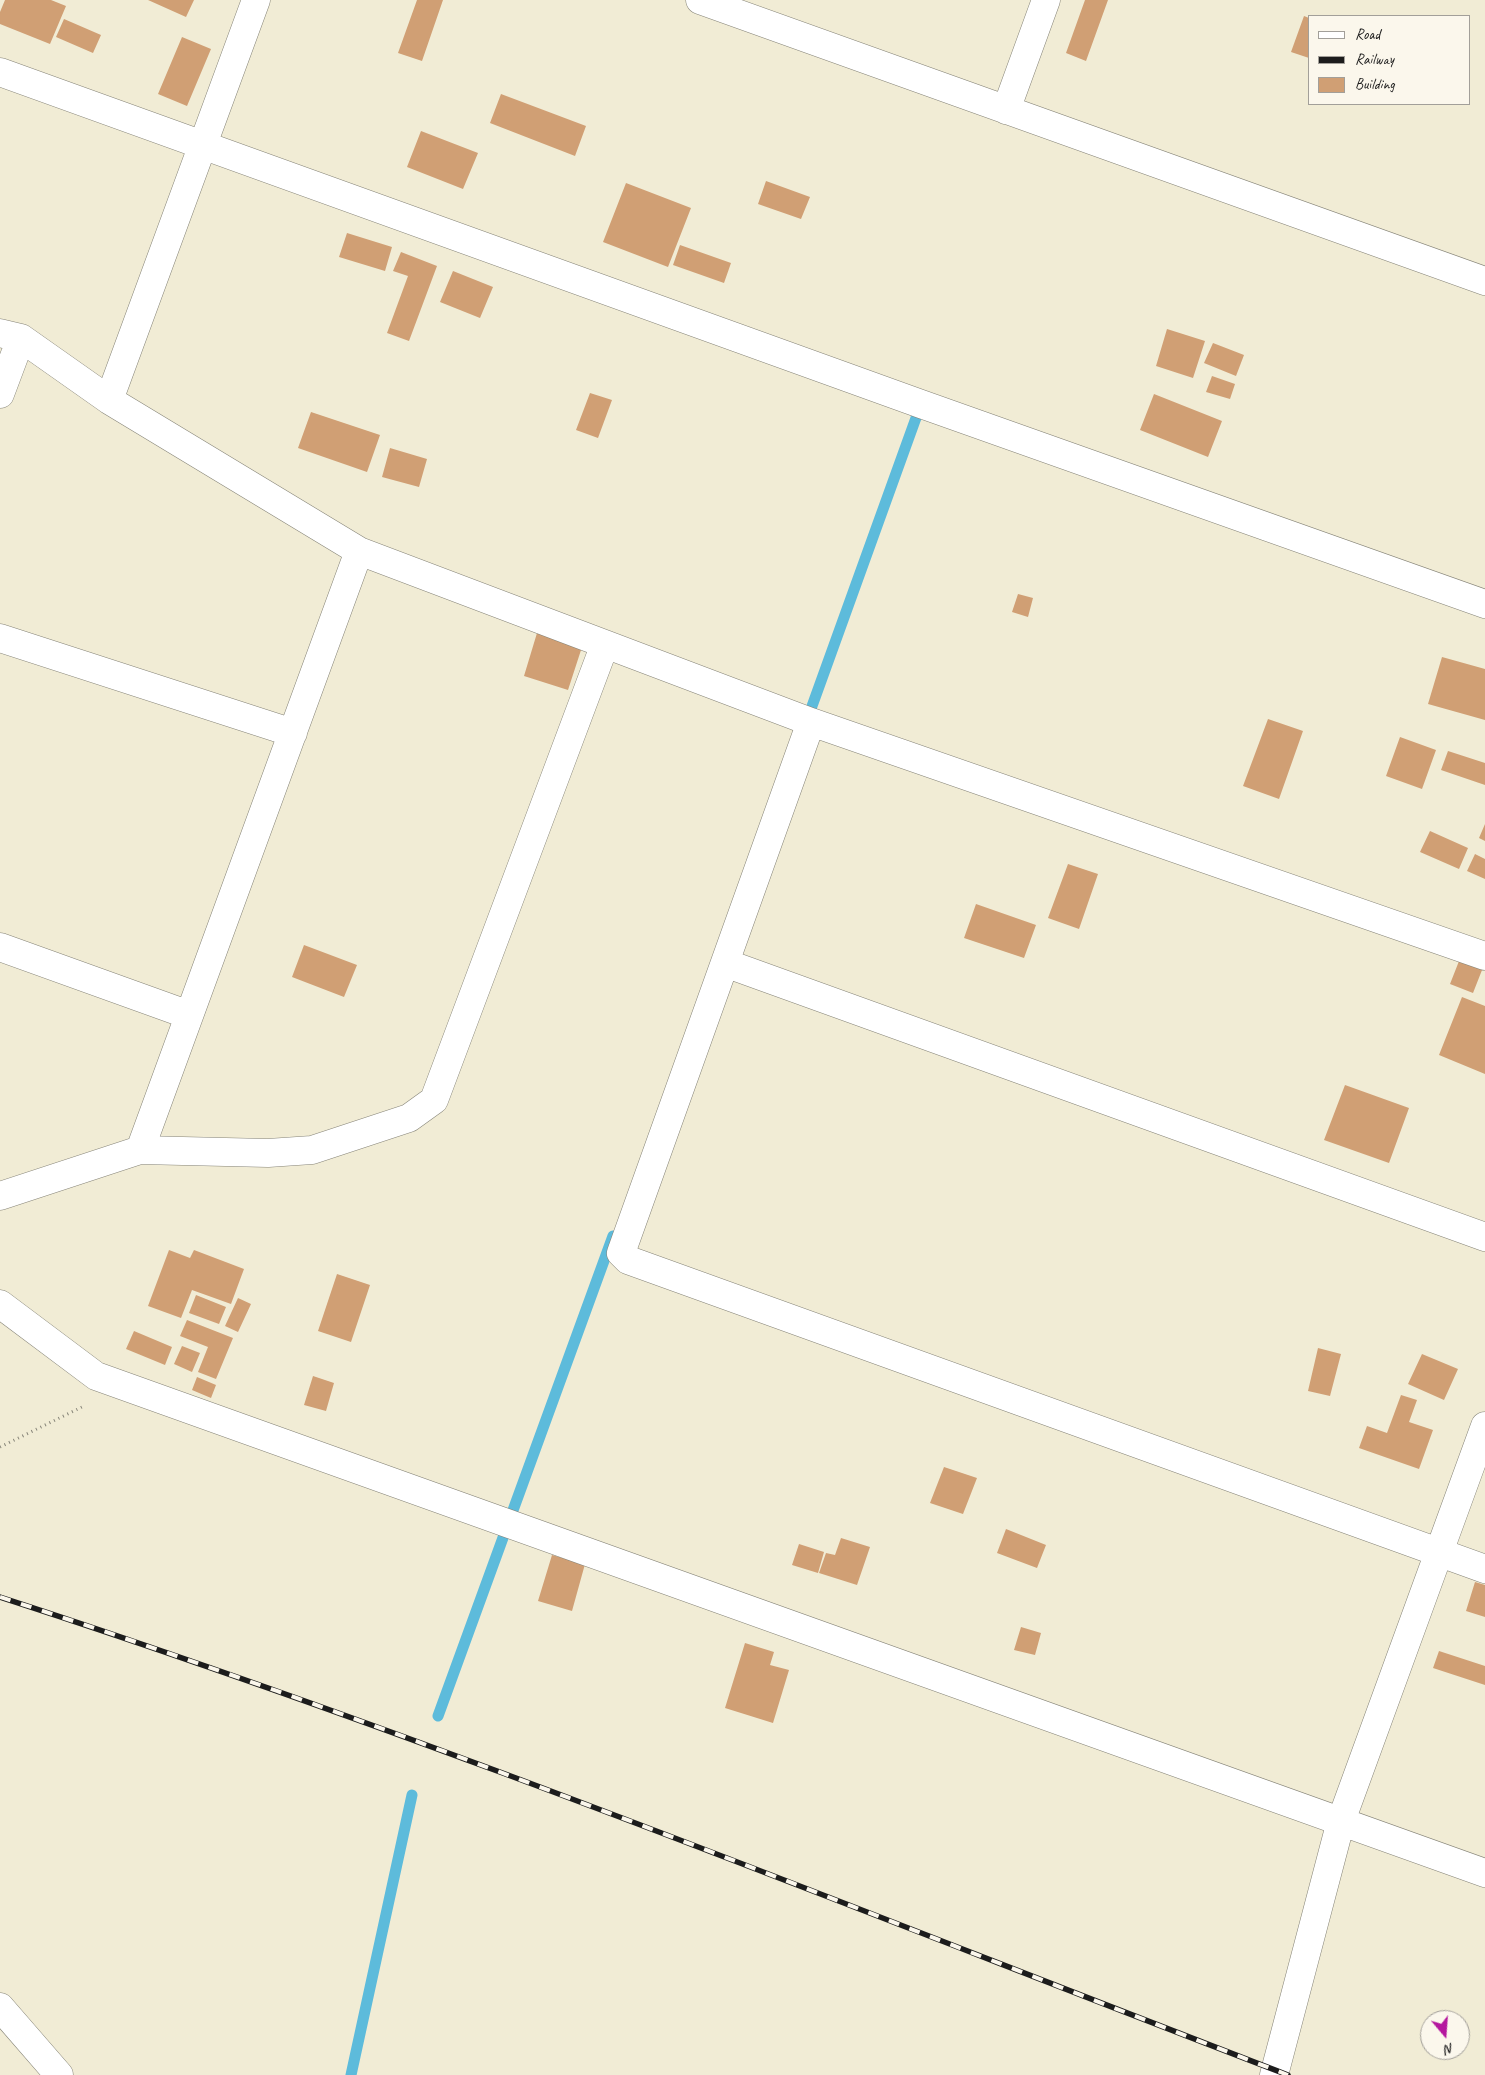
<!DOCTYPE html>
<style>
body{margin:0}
#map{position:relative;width:1485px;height:2075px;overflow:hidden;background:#f1ecd5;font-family:Caveat,sans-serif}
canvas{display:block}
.legend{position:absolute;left:1308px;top:15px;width:162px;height:90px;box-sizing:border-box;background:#fbf7ec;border:1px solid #a29f99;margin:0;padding:6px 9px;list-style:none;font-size:15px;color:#1c1c1c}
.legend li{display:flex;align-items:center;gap:10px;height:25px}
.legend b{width:25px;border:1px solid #a29f99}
.north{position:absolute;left:1420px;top:2010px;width:50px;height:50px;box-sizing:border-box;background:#fbf7ec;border:1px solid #a29f99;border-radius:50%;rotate:162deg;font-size:14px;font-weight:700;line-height:20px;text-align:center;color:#1c1c1c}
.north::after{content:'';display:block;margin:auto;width:18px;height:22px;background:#b5179e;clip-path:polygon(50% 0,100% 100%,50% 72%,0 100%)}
</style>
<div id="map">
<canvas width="1485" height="2075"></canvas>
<ul class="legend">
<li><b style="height:6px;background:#fff"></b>Road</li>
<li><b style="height:6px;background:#1c1c1c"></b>Railway</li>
<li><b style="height:14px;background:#d09f74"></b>Building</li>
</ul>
<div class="north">N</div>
</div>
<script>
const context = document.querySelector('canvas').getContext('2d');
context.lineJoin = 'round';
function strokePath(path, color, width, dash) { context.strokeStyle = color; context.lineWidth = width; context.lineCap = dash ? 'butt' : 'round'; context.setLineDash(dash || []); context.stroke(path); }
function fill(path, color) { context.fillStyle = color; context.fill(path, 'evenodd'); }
const stream = new Path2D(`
 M 807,720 L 921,404
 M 438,1716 L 613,1236
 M 351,2075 L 412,1795`);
const building = new Path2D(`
 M 5,0 L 51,0 L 66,6 L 50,44 L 0,24 L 0,12 Z
 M 148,0 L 194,0 L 186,17 Z
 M 417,0 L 443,0 L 422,61 L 398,53 Z
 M 1085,0 L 1108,0 L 1086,61 L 1066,53 Z
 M 1304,16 L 1309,18 L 1309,58 L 1291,52 Z
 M 64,19 L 101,35 L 93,53 L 56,37 Z
 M 182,37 L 211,49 L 187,106 L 158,94 Z
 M 501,94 L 586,126 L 575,156 L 490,123 Z
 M 421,131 L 478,153 L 463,189 L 407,167 Z
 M 766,181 L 810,197 L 801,219 L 758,204 Z
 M 626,183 L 691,208 L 668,267 L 603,242 Z
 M 347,233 L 392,247 L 385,271 L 339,257 Z
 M 680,245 L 731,263 L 724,283 L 673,265 Z
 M 401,252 L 437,266 L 409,341 L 387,333 L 408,276 L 393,271 Z
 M 453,271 L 493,287 L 480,318 L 440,302 Z
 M 1167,329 L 1205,341 L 1193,378 L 1156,366 Z
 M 1213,343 L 1244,355 L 1236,376 L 1204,363 Z
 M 1212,376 L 1235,384 L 1230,399 L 1206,392 Z
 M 590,393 L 612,400 L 598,438 L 576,430 Z
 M 1154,394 L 1222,421 L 1208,457 L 1140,430 Z
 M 311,412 L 380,435 L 367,472 L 298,448 Z
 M 390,448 L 427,459 L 419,487 L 382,477 Z
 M 1018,594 L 1033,598 L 1028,617 L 1012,612 Z
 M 537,633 L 582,647 L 568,690 L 524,676 Z
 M 1442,657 L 1485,669 L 1485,720 L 1428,704 Z
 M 1268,719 L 1303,731 L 1279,799 L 1243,786 Z
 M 1400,737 L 1436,750 L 1422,789 L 1386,776 Z
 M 1448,751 L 1485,763 L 1485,785 L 1441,770 Z
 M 1485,824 L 1485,841 L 1479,838 Z
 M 1430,831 L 1468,848 L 1459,869 L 1420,852 Z
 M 1475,854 L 1485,859 L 1485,879 L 1467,871 Z
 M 1068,864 L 1098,874 L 1079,929 L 1048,918 Z
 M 976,904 L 1036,925 L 1024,958 L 964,938 Z
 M 304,945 L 357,965 L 344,997 L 292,977 Z
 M 1461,956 L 1484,965 L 1473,993 L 1450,984 Z
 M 1462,997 L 1485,1006 L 1485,1074 L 1439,1055 Z
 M 1345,1085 L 1409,1108 L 1389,1163 L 1324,1140 Z
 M 169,1250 L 190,1258 L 194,1250 L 244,1269 L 231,1304 L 192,1290 L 181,1318 L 148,1306 Z
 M 337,1274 L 370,1285 L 351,1342 L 318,1331 Z
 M 196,1295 L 226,1307 L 219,1324 L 189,1313 Z
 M 238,1298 L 251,1304 L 238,1332 L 225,1326 Z
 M 187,1320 L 233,1338 L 216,1379 L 198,1372 L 208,1347 L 180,1336 Z
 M 134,1331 L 172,1347 L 165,1365 L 126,1349 Z
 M 182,1346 L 200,1353 L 192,1372 L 174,1364 Z
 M 1318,1348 L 1341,1354 L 1330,1396 L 1308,1391 Z
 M 1422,1354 L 1458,1369 L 1444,1400 L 1408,1384 Z
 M 313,1376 L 334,1383 L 326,1411 L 304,1405 Z
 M 197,1377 L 216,1385 L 211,1398 L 192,1390 Z
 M 1401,1395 L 1417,1400 L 1409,1422 L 1433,1430 L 1419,1469 L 1359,1448 L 1367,1426 L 1387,1433 Z
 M 944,1467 L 977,1478 L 963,1514 L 930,1503 Z
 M 1006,1529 L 1046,1545 L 1037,1568 L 997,1553 Z
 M 841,1538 L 870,1547 L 857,1585 L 819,1573 L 826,1553 L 835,1555 Z
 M 799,1544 L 824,1552 L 818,1573 L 792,1565 Z
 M 552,1555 L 585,1564 L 572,1611 L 538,1601 Z
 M 1475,1582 L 1485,1585 L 1485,1617 L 1466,1611 Z
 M 1021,1627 L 1041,1633 L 1035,1655 L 1014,1650 Z
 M 745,1643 L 774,1652 L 770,1665 L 789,1670 L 773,1723 L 725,1708 Z
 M 1439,1651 L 1485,1666 L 1485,1685 L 1433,1668 Z`);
const path = new Path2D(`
 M 0,1447 L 84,1406`);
const minor = new Path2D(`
 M 700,0 L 1485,281
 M 0,72 L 921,404 L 1485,604
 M 1006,110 L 1046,0
 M 0,333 L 21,338 L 109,400 L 359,551 L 811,722 L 1485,956
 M 0,394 L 21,338
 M 109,400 L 256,0
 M 0,638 L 293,733
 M 811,722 L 621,1253 L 628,1260 L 1485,1569
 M 0,947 L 189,1015
 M 725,963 L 1485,1237
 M 140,1150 L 359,551
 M 0,1196 L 140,1150 L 268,1153 L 312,1150 L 409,1118 L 434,1100 L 605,644
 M 0,1304 L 96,1376 L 1485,1873
 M 1274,2075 L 1341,1821 L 1485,1426`);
const tertiary = new Path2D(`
 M 0,2007 L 59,2075`);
const rail = new Path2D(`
 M 0,1597 C 436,1738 860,1911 1288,2075`);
strokePath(stream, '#5dbbdb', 11);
fill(building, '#d09f74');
strokePath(minor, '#868478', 29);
strokePath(tertiary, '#868478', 29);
strokePath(path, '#868478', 3, [1, 4]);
strokePath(minor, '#fff', 28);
strokePath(tertiary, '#fff', 28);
strokePath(rail, '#1c1c1c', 5.5);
strokePath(rail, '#fbf7ec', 4, [11]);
</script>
